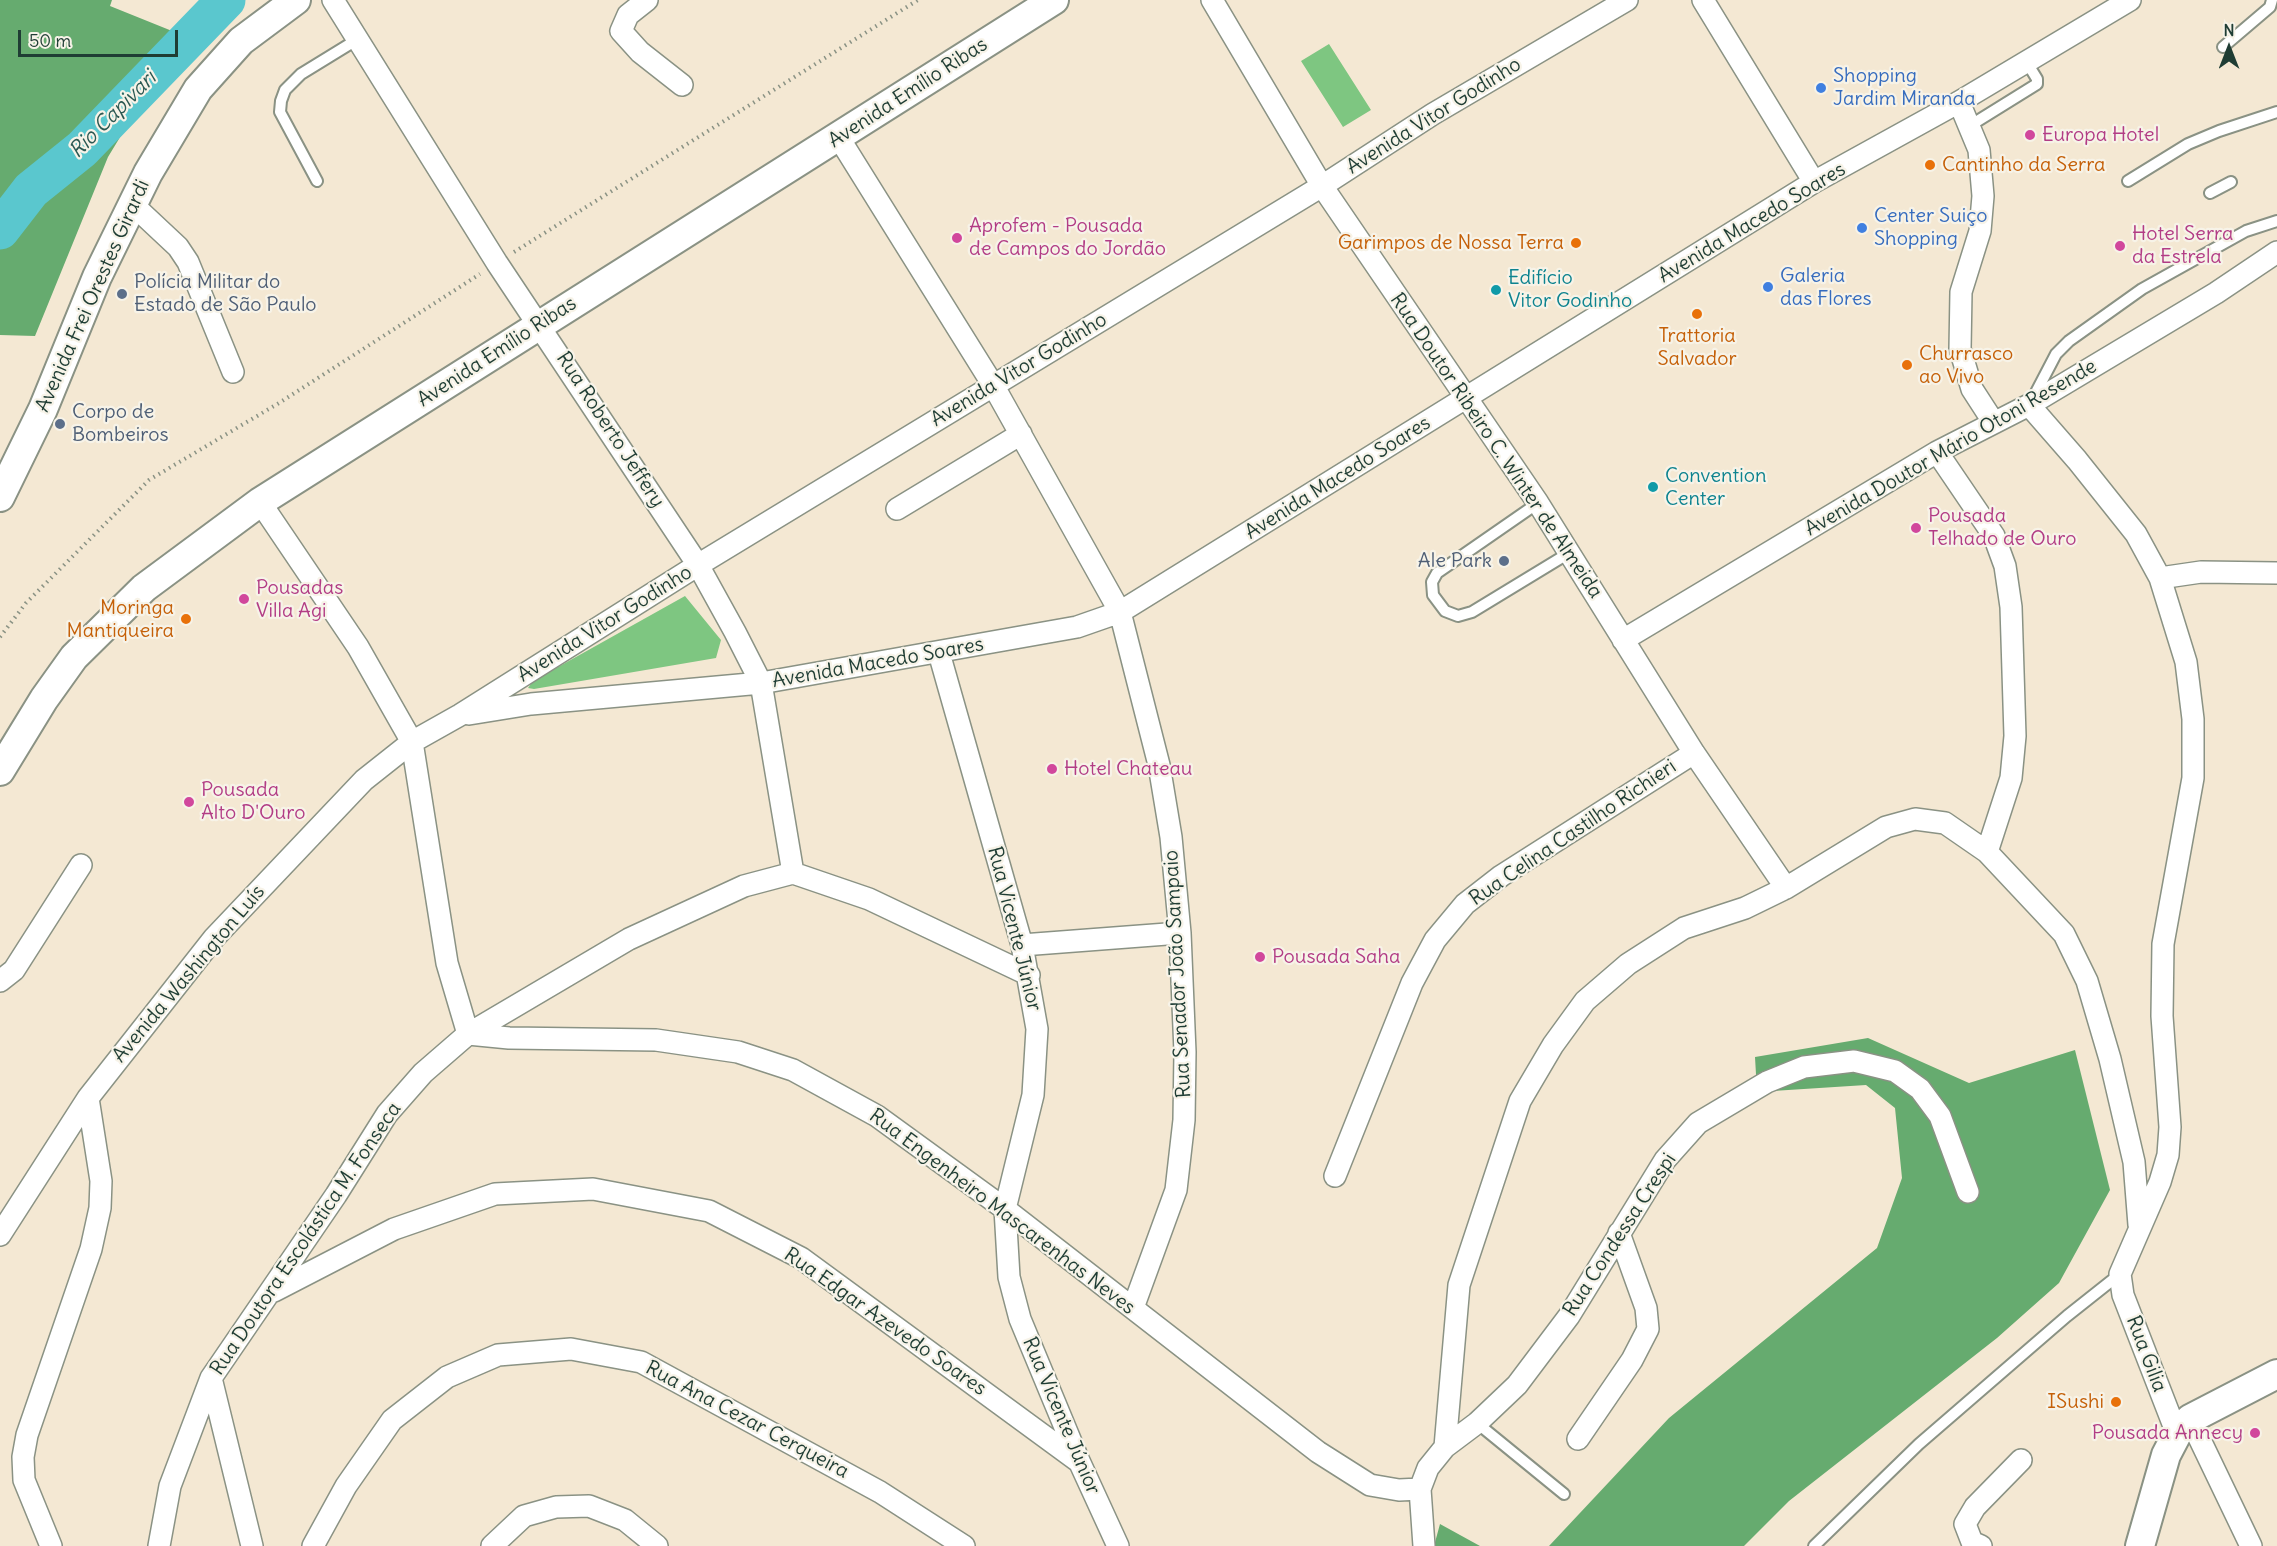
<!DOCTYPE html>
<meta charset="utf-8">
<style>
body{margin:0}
#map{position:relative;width:2277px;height:1546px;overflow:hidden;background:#f4e8d3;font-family:Delius,sans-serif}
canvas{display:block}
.north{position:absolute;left:2199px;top:18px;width:60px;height:60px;-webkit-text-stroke:4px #f7f3e8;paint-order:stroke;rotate:0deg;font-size:16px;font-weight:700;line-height:24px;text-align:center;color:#1f3d34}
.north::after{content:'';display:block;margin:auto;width:21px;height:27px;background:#1f3d34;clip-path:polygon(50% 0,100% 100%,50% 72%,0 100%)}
.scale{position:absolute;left:18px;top:30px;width:160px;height:27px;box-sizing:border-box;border:3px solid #1f3d34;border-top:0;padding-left:8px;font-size:18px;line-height:21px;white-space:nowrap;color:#1f3d34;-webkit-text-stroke:4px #f7f3e8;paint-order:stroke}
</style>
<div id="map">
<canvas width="2277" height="1546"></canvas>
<div class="north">N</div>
<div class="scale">50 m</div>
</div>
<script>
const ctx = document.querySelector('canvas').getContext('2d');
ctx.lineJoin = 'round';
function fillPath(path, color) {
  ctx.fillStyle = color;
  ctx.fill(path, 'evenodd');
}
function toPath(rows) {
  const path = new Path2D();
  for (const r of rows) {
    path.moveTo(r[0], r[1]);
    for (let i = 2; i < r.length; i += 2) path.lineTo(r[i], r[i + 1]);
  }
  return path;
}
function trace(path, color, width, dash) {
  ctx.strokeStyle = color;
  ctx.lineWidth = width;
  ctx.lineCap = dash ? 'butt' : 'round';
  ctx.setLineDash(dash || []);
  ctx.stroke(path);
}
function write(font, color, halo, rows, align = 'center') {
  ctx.font = font + ' Delius,sans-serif';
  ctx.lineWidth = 4.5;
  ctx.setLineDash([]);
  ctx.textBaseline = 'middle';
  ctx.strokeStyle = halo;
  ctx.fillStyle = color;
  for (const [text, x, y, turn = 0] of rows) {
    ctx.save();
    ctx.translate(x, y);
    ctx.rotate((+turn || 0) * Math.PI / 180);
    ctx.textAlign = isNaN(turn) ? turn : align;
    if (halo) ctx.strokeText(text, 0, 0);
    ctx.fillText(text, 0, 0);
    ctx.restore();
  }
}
fillPath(toPath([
 [1329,44,1371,110,1343,127,1301,61],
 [685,596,721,640,716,658,534,689,528,688,533,681]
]), '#7ec681');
fillPath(toPath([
 [0,0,112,0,110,6,182,35,108,157,35,336,0,335],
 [1868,1038,1969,1083,2075,1050,2110,1190,2059,1283,1997,1338,1789,1501,1744,1546,1549,1546,1669,1418,1877,1248,1902,1178,1895,1108,1866,1085,1757,1092,1755,1057],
 [1440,1524,1480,1546,1434,1546]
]), '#66ab6f');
trace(toPath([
 [0,230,31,190,82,149,226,0]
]), '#5ac7ce', 39);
const lane = toPath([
 [2223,47,2270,7,2272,0],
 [1971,125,2037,84,2037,79,2026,61],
 [317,181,280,112,281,101,285,90,301,74,358,39],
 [2128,181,2188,144,2219,131,2277,112],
 [2210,193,2231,182],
 [2032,400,2056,354,2069,341,2142,289,2246,231,2277,221],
 [1538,503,1437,573,1432,582,1433,595,1445,611,1458,616,1472,612,1569,553],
 [1477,1423,1564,1494],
 [1814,1546,1919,1444,2067,1316,2120,1274]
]);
const street = toPath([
 [333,0,497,263,698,565,735,632,761,683,793,873],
 [647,0,628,15,621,31,640,52,682,85],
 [1212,0,1322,186,1538,503,1694,753,1786,888],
 [1703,0,1814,182],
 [1959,102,1979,150,1983,196,1980,231,1961,292,1960,349,1972,389,1994,423],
 [839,138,993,385,1120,612,1159,765,1171,837,1180,933,1185,1052,1184,1120,1176,1190,1133,1308],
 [131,203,178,247,188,262,233,372],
 [2029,405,2077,460,2136,534,2160,578,2186,662,2193,719,2193,778,2163,944,2162,1016,2170,1127,2168,1155,2160,1182,2120,1274,2123,1295,2177,1434],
 [1937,452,1994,536,2005,566,2011,607,2015,736,2011,778,1987,852],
 [260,502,358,647,412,742,447,963,468,1034],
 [897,509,1021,434],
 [2160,578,2201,572,2277,573],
 [1623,640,1937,452,2029,405,2216,293,2277,252],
 [939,653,1022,945,1037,1029,1033,1095,1005,1209,1009,1277,1020,1319,1079,1461,1118,1546],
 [469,714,531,704,761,683,1077,627,1120,612,1814,182,1959,102,2130,0],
 [1022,945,1180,933],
 [0,981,14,970,81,865],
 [468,1034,509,1038,656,1040,738,1052,793,1070,877,1116,1005,1209,1318,1452,1370,1485,1399,1490,1420,1489],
 [1335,1176,1412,983,1435,940,1465,904,1501,876,1694,753],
 [0,1235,88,1098,214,938,364,780,412,742,460,715,698,565,1322,186,1433,114,1627,0],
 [274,1291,394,1229,495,1194,593,1189,709,1211,801,1258,1078,1461],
 [211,1378,252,1546],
 [2190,1419,2251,1546],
 [1578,1439,1632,1360,1648,1329,1646,1308,1619,1233],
 [1445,1447,1477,1423,1517,1385,1569,1316,1665,1160,1698,1123,1767,1082,1804,1067,1854,1061,1895,1071,1920,1089,1940,1116,1968,1192],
 [51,1546,24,1480,23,1457,27,1435,91,1249,100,1208,101,1181,88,1098],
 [159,1546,170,1486,211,1378,336,1195,387,1114,423,1073,468,1034,629,939,744,886,793,873,869,899,1029,975],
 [313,1546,346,1486,392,1420,447,1377,498,1355,571,1349,641,1362,880,1492,964,1546],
 [492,1546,524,1516,556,1507,589,1506,625,1520,657,1546],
 [1424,1546,1420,1489,1428,1468,1445,1447,1459,1285,1520,1101,1553,1045,1585,1001,1628,964,1684,928,1745,908,1786,888,1886,827,1915,819,1945,823,1987,852,2064,934,2087,981,2110,1059,2134,1162,2139,1225],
 [1981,1546,1972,1542,1965,1524,1975,1507,2021,1460]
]);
const secondary = toPath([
 [0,497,43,409,97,277,148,173,198,89,241,41,296,0],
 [0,771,44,699,74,657,144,588,260,502,1054,0],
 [2140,1546,2166,1455,2177,1434,2190,1419,2277,1374]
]);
trace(lane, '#8a9284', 14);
trace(street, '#8a9284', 24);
trace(secondary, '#8a9284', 32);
trace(toPath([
 [514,252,918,0],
 [0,637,26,603,149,480,279,403,480,274]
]), '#8a9284', 4, [1.5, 4.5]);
trace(lane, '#fff', 10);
trace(street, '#fff', 21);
trace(secondary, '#fff', 28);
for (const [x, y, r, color] of [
 [1821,88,6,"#3f7fe0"],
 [2030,135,6,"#d1479c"],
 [1930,165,6,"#e8710a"],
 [1862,228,6,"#3f7fe0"],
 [957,238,6,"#d1479c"],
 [1576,243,6,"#e8710a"],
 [2120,246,6,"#d1479c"],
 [1768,287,6,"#3f7fe0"],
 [1496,290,6,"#0f9aa8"],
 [122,294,6,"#5c6f8a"],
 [1697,314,6,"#e8710a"],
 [1907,365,6,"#e8710a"],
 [60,424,6,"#5c6f8a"],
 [1653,487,6,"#0f9aa8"],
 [1916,528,6,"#d1479c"],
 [1504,561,6,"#5c6f8a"],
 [244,599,6,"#d1479c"],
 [186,619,6,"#e8710a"],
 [1052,769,6,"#d1479c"],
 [189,802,6,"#d1479c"],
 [1260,957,6,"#d1479c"],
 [2116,1402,6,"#e8710a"],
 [2255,1433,6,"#d1479c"]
]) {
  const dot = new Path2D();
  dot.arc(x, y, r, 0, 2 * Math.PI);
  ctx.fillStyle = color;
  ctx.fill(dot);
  trace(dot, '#f7f3e8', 2);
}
write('20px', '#366cbe', '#f7f3e8', [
 ["Shopping",1833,76],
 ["Jardim Miranda",1833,99],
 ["Center Suiço",1874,216],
 ["Shopping",1874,239],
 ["Galeria",1780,276],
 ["das Flores",1780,299]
], 'left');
write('20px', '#1f3d34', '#f7f3e8', [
 ["Avenida Emílio Ribas",908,93,-33],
 ["Avenida Vitor Godinho",1434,116,-32],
 ["Avenida Macedo Soares",1752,223,-31],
 ["Avenida Frei Orestes Girardi",93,296,-66],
 ["Avenida Emílio Ribas",497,352,-33],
 ["Avenida Vitor Godinho",1019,370,-31],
 ["Rua Roberto Jeffery",610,430,57],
 ["Rua Doutor Ribeiro C. Winter de Almeida",1496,446,56],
 ["Avenida Doutor Mário Otoni Resende",1951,448,-30],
 ["Avenida Macedo Soares",1338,478,-32],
 ["Avenida Vitor Godinho",605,624,-32],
 ["Avenida Macedo Soares",878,663,-10],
 ["Rua Celina Castilho Richieri",1573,833,-34],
 ["Rua Vicente Júnior",1014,929,76],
 ["Avenida Washington Luís",189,974,-50],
 ["Rua Senador João Sampaio",1178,974,-93],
 ["Rua Engenheiro Mascarenhas Neves",1002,1212,37],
 ["Rua Condessa Crespi",1620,1235,-57],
 ["Rua Doutora Escolástica M. Fonseca",306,1239,-56],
 ["Rua Edgar Azevedo Soares",885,1322,35],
 ["Rua Gilia",2146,1354,69],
 ["Rua Vicente Júnior",1061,1416,67],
 ["Rua Ana Cezar Cerqueira",747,1420,28]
]);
write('20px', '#b23c85', '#f7f3e8', [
 ["Europa Hotel",2042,135],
 ["Aprofem - Pousada",969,226],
 ["de Campos do Jordão",969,249],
 ["Hotel Serra",2132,234],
 ["da Estrela",2132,257],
 ["Pousada",1928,516],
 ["Telhado de Ouro",1928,539],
 ["Pousadas",256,588],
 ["Villa Agi",256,611],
 ["Hotel Chateau",1064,769],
 ["Pousada",201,790],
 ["Alto D'Ouro",201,813],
 ["Pousada Saha",1272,957],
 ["Pousada Annecy",2243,1433,"right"]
], 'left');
write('20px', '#c56008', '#f7f3e8', [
 ["Cantinho da Serra",1942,165,"left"],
 ["Garimpos de Nossa Terra",1564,243],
 ["Trattoria",1697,336,"center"],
 ["Salvador",1697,359,"center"],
 ["Churrasco",1919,354,"left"],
 ["ao Vivo",1919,377,"left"],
 ["Moringa",174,608],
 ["Mantiqueira",174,631],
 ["ISushi",2104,1402]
], 'right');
write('20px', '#0d838f', '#f7f3e8', [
 ["Edifício",1508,278],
 ["Vitor Godinho",1508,301],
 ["Convention",1665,476],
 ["Center",1665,499]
], 'left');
write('20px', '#4e5e75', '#f7f3e8', [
 ["Polícia Militar do",134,282],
 ["Estado de São Paulo",134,305],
 ["Corpo de",72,412],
 ["Bombeiros",72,435],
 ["Ale Park",1492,561,"right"]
], 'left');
write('italic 21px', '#2b5953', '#f7f3e8', [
 ["Rio Capivari",113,115,-45]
]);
</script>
